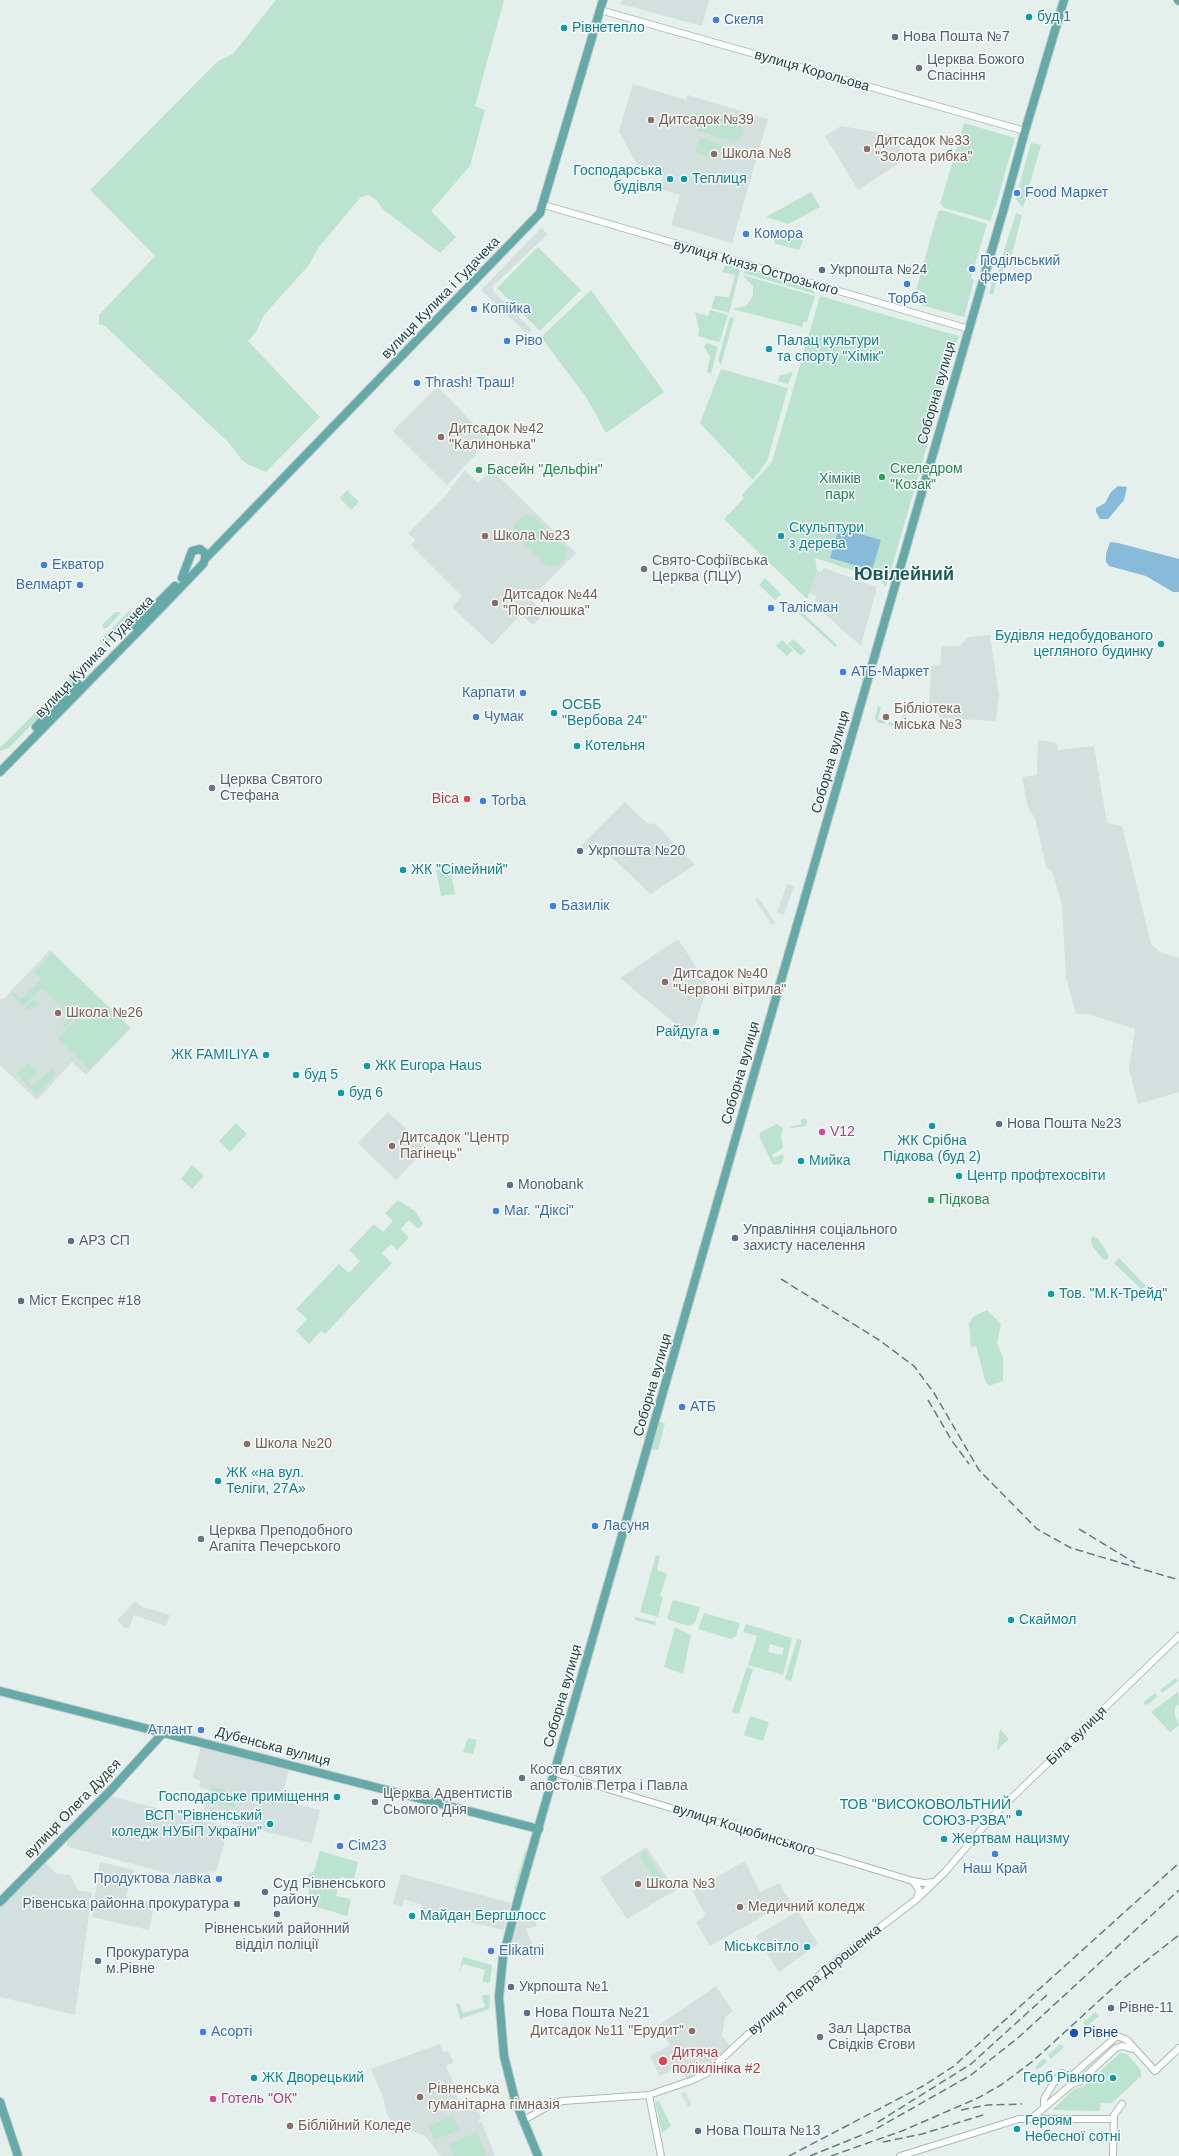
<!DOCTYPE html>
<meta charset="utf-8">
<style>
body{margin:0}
canvas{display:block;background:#e5f0ed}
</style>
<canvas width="1179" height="2156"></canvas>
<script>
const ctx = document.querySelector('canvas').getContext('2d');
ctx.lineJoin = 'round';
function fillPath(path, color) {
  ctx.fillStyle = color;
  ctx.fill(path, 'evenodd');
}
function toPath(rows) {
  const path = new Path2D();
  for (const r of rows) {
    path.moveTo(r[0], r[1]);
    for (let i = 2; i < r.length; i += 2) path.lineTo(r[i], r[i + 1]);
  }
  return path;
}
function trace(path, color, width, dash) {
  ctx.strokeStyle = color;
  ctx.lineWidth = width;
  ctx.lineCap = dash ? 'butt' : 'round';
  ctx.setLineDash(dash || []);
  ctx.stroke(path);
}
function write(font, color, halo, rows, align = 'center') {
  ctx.font = font + ' Arial,sans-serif';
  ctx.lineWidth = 3;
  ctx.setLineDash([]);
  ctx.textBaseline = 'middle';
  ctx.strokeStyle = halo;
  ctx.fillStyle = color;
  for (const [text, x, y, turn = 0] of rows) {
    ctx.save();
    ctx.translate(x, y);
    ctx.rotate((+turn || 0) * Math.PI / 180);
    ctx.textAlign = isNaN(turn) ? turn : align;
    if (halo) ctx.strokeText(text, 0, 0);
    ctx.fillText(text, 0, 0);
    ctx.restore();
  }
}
fillPath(toPath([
 [622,0,709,0,702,26,621,4],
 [633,84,686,100,688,95,768,119,732,243,671,225,680,195,660,189,664,174,637,165,619,131],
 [841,126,900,136,900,162,858,190,825,136],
 [541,228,548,234,493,286,493,291,532,330,527,334,481,290],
 [436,388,441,390,489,440,447,485,393,431],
 [491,469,576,553,530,599,544,613,533,625,521,614,492,645,452,607,462,596,411,545,415,540,408,533,447,494,465,470,478,483],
 [824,568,877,587,861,646,819,609,821,605,815,601,816,596,809,593,817,571,821,572],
 [990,635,999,695,996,721,941,718,929,705,931,667,940,664,942,646,959,646,969,637],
 [1038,740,1057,743,1058,750,1094,746,1107,823,1122,826,1151,944,1160,952,1179,958,1179,1092,1138,1104,1129,1069,1135,1029,1088,1014,1076,1014,1066,978,1062,905,1052,871,1046,867,1035,818,1028,808,1022,777,1037,775],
 [625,802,649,825,652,823,657,825,695,865,650,894,619,864,593,843,585,850,581,846],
 [787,884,794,886,784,915,777,913],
 [758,897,775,922,772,925,755,900],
 [678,939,708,985,695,1025,684,1031,620,978],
 [50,950,131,1028,86,1075,72,1062,37,1100,0,1065,0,998,3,999],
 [388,1112,427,1148,396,1180,358,1143],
 [135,1601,143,1607,170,1615,166,1626,134,1615,129,1628,125,1628,117,1620],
 [201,1746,289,1769,284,1789,290,1791,288,1802,320,1810,312,1843,202,1816,209,1790,199,1787,201,1781,193,1778],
 [110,1796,229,1827,216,1872,209,1871,205,1883,68,1847,66,1840],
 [646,1847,676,1890,627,1919,600,1878],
 [44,1861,57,1874,70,1875,78,1890,92,1893,75,2015,0,1997,0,1906],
 [745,1861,760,1892,779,1883,790,1901,710,1946,696,1922,704,1917,705,1913,692,1891],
 [100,1862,134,1870,126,1897,150,1903,149,1910,153,1911,149,1930,92,1917],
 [401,1874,511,1903,504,1930,436,1915,435,1918,420,1914,422,1905,404,1899,402,1907,393,1904],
 [798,1911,818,1944,779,1972,756,1936],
 [517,1912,544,1914,545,1917,535,1919,537,1926,526,1929,533,1946,519,1955,508,1956],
 [716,1986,733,2011,725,2017,722,2036,730,2046,705,2070,688,2079,677,2068,660,2076,650,2056,670,2045,658,2026],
 [440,2044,443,2052,448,2051,454,2062,446,2066,458,2094,456,2094,459,2101,455,2102,458,2112,476,2105,481,2118,478,2121,482,2123,495,2156,441,2156,425,2136,413,2131,410,2127,403,2124,400,2125,398,2122,393,2125,386,2112,384,2100,371,2069],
 [685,2092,692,2105,688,2107,681,2094]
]), '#d3e0de');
fillPath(toPath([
 [276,0,504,0,475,106,485,110,470,166,431,211,456,237,440,253,384,210,376,200,369,195,361,197,318,248,309,265,264,315,256,332,248,341,320,417,266,472,249,465,242,460,228,442,105,326,99,324,99,315,155,256,90,190,218,61,233,54],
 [697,113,702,113,737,122,744,130,742,136,738,140,733,141,700,132,690,123,694,115],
 [964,123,1015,138,996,205,990,221,945,208,940,204],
 [700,138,722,145,717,160,695,152],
 [1031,143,1041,145,1023,208,1016,199,1016,197,1019,197,1021,189,1019,186],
 [811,192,820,207,788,224,766,217],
 [941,210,987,224,971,278,974,280,964,317,921,305,925,293,916,290,938,212],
 [1016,213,1022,215,1012,254,1007,258,1002,257],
 [779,228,798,235,803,241,799,250,774,243],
 [538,247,581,290,540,331,497,288],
 [1001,259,1006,261,1008,264,1005,264,1001,277,997,275],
 [729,264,738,267,740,271,729,313,711,308,715,296,729,297,735,275,722,272,725,266],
 [747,269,799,286,803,285,812,288,815,294,743,273],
 [742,275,815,296,807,322,804,321,802,327,732,309,746,306,753,296,753,286],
 [993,279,997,279,993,295,989,293],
 [591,290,664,392,606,433,586,397,541,337],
 [820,296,959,336,886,587,879,579,815,558,817,571,807,599,724,519,744,498,742,495,772,462],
 [710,310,728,315,720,341,718,342,698,336,699,330,695,312,708,316],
 [730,317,734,318,721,365,718,360],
 [707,343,718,347,711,374,707,372,710,357,704,346],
 [721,369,788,388,767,461,753,480,700,423],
 [789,372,793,373,788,384,778,381,780,375,788,374],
 [347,490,359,502,351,510,340,498],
 [527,515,534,517,566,548,567,557,559,565,548,567,515,535,513,530,515,523,520,518],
 [765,578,781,594,775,600,759,585],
 [796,606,837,645,835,647,793,608],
 [130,610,133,614,133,620,112,638,105,647,99,641],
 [115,612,121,612,120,614,107,628,103,628,102,625],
 [793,639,806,651,801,656,788,644],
 [782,640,793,650,787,656,776,646],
 [100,646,103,649,101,653,66,691,58,690],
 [47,701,51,705,9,748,0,751,0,748],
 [878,706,881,707,878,719,885,721,884,724,877,722,875,718],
 [904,713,907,714,901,727,888,725,889,722,900,725],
 [450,868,455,894,441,896,436,870],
 [52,953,130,1028,89,1070,58,1039,79,1017,77,1015,65,1028,62,1025,70,1017,42,988,33,997,28,992,41,979,34,972],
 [13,992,21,999,27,993,32,997,23,1006,11,994],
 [34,999,39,1004,29,1010,26,1007],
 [28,1063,37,1072,28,1081,32,1086,52,1069,55,1073,55,1076,37,1095,16,1074],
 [805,1118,807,1121,806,1126,792,1128,789,1127,802,1124,800,1120],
 [236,1123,247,1134,230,1152,219,1141],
 [777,1124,783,1128,781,1136,783,1148,772,1155,774,1158,783,1154,784,1158,781,1164,773,1165,759,1136,761,1132],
 [192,1165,204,1176,192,1189,181,1179],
 [398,1200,415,1211,423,1224,418,1229,409,1220,401,1229,409,1238,397,1250,391,1244,382,1253,392,1263,325,1334,321,1331,309,1344,296,1331,307,1319,296,1309,339,1264,349,1273,360,1261,349,1250,374,1224,383,1232,393,1221,385,1213],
 [1093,1237,1097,1238,1104,1247,1109,1257,1106,1260,1103,1259,1092,1246,1091,1239],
 [1119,1258,1146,1286,1142,1290,1114,1263],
 [987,1310,1001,1324,997,1343,1003,1357,1003,1381,989,1386,985,1380,976,1346,971,1347,969,1324,973,1317],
 [659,1422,665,1423,658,1450,652,1449],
 [656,1555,660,1556,657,1570,667,1574,660,1596,663,1597,658,1617,640,1612],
 [673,1600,700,1607,695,1623,689,1626,669,1620,667,1618],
 [704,1613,740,1623,736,1636,731,1639,698,1629],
 [635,1617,656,1622,655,1625,635,1620],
 [746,1624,792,1638,783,1675,748,1665,757,1636,743,1632],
 [770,1644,784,1648,782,1655,768,1652],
 [675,1627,691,1635,683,1674,664,1667],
 [797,1639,802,1640,791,1681,785,1679],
 [747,1667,753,1669,739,1714,732,1712],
 [1176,1678,1178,1681,1162,1693,1160,1690],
 [1178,1692,1179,1704,1175,1707,1175,1715,1179,1725,1170,1732,1151,1712],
 [1155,1693,1157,1697,1147,1705,1144,1704,1143,1703],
 [750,1716,769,1722,763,1741,744,1735],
 [1000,1729,1009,1739,997,1750],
 [468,1738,477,1740,473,1754,463,1752],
 [212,1786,238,1795,234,1808,208,1800],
 [529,1847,516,1892,514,1889,525,1852],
 [320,1851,358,1862,354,1880,341,1877,336,1896,351,1899,347,1916,306,1904,310,1888,305,1887,308,1875,314,1871],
 [645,1851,664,1880,658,1884,639,1856],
 [463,1957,492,1965,490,1983,482,1982,485,1970,463,1964,458,1976],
 [482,1995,490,1995,489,2009,460,2019,456,2004,459,2003,463,2013,485,2007],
 [1095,2012,1099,2016,1086,2027,1083,2023],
 [1060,2044,1064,2047,1051,2059,1048,2055],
 [1120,2053,1127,2054,1141,2070,1141,2076,1112,2103,1101,2103,1099,2111,1052,2110,1074,2089,1083,2087],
 [1044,2058,1047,2062,1037,2070,1035,2067],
 [659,2101,671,2126,662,2133,655,2102],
 [453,2116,459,2130,434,2140,429,2126],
 [477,2132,487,2156,454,2156,449,2144]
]), '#bce3d0');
fillPath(toPath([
 [1118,486,1127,487,1124,500,1108,519,1100,519,1096,512,1096,508,1105,503,1111,492],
 [839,528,881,540,872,570,830,558],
 [1110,542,1118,543,1179,559,1179,592,1173,592,1146,576,1109,566,1106,562,1106,554]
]), '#88bada');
const minor = toPath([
 [600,10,1025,131],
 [544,205,969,329],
 [555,1773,913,1881,924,1883,934,1882],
 [913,1881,919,1890,917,1899],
 [649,2095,661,2156],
 [1044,2106,1044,2099,1056,2079,1062,2073,1070,2077,1117,2036,1127,2040,1155,2071,1179,2048],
 [1032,2118,1072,2084,1079,2082,1116,2048,1122,2046,1134,2049],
 [522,2121,554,2103,563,2101,649,2095,693,2080,707,2073,747,2035,845,1954,917,1899,945,1872,992,1817,1179,1636],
 [900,2156,1019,2119,1114,2119],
 [1113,2156,1114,2115,1122,2104]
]);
const major = toPath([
 [1178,0,1179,1],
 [182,578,192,551,200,549,205,553,205,559],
 [135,626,175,586],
 [36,727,78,684],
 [0,772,159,610,203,564,205,559,540,213,603,0],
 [0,1691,539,1829],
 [0,1902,110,1791,163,1733],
 [0,2102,18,2156],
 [538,2156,515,2100,504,2056,499,1997,503,1957,518,1899,754,1074,1004,208,1025,131,1064,0]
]);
trace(minor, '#a7b9b7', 8);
trace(major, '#c1cbca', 10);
trace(minor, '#fff', 6);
trace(major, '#65aaa9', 8);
trace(toPath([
 [781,1279,879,1340,914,1366,934,1393,979,1470,1037,1529,1071,1548,1179,1580],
 [928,1400,952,1441,969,1464],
 [1079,1529,1135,1563],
 [961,2110,988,2105,1022,2104],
 [878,2122,971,2064,1047,1995],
 [883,2142,922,2134,986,2114],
 [789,2156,923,2086,954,2066,1179,1863],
 [810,2156,874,2130,971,2075,1019,2037,1179,1890],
 [831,2156,902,2131,978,2098,1001,2085,1033,2061,1124,1978,1179,1935]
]), '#5d7f7e', 1.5, [8, 4]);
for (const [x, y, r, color] of [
 [1029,17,4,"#0f9aa8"],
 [716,20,4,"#3f7fe0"],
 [564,28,4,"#0f9aa8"],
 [895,37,4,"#5c6f8a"],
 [919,68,4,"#6b7280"],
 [651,120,4,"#8d6e63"],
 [867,149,4,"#8d6e63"],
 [714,154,4,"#8d6e63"],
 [670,179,4,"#0f9aa8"],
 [684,179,4,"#0f9aa8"],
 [1017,193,4,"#3f7fe0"],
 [746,234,4,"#3f7fe0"],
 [972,269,4,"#3f7fe0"],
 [822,270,4,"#5c6f8a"],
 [907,284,4,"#3f7fe0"],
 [474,309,4,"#3f7fe0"],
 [507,341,4,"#3f7fe0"],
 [769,349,4,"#0f9aa8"],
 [417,383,4,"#3f7fe0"],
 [441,437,4,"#8d6e63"],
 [479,470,4,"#2e9e5b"],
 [882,477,4,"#2e9e5b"],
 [485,536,4,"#8d6e63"],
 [781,536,4,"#0f9aa8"],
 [44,565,4,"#3f7fe0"],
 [644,569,4,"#6b7280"],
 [80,585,4,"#3f7fe0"],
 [495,603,4,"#8d6e63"],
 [771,608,4,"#3f7fe0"],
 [1161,644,4,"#0f9aa8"],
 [843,672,4,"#3f7fe0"],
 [523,693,4,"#3f7fe0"],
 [554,713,4,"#0f9aa8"],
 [476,717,4,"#3f7fe0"],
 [886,717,4,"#8d6e63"],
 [577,746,4,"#0f9aa8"],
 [212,788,4,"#6b7280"],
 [467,799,4,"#e0444e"],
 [483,801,4,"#3f7fe0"],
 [580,851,4,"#5c6f8a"],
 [403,870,4,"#0f9aa8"],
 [553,906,4,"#3f7fe0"],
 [665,982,4,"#8d6e63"],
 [58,1013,4,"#8d6e63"],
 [716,1032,4,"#0f9aa8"],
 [266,1055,4,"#0f9aa8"],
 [367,1066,4,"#0f9aa8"],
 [296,1075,4,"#0f9aa8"],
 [341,1093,4,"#0f9aa8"],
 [999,1124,4,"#5c6f8a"],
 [932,1126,4,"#0f9aa8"],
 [822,1132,4,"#d1479c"],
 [392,1146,4,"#8d6e63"],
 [801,1161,4,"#0f9aa8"],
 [959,1176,4,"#0f9aa8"],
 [510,1185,4,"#5c6f8a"],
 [931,1200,4,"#2e9e5b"],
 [496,1211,4,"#3f7fe0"],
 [735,1238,4,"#5c6f8a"],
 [71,1241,4,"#5c6f8a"],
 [1051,1294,4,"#0f9aa8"],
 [21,1301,4,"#5c6f8a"],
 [682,1407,4,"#3f7fe0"],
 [247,1444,4,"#8d6e63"],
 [218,1481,4,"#0f9aa8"],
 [595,1526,4,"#3f7fe0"],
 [201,1539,4,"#6b7280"],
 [1011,1620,4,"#0f9aa8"],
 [201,1730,4,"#3f7fe0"],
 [522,1778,4,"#6b7280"],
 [337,1797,4,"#0f9aa8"],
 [375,1802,4,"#6b7280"],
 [1019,1813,4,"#0f9aa8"],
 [270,1824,4,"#0f9aa8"],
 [944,1839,4,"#0f9aa8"],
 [340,1846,4,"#3f7fe0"],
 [995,1854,4,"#3f7fe0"],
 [219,1879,4,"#3f7fe0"],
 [638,1884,4,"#8d6e63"],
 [265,1892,4,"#5c6f8a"],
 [237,1904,4,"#5c6f8a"],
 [740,1907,4,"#8d6e63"],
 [277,1914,4,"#5c6f8a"],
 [412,1916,4,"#0f9aa8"],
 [807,1947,4,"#0f9aa8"],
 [491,1951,4,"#3f7fe0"],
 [98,1961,4,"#5c6f8a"],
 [511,1987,4,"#5c6f8a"],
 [1111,2008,4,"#5c6f8a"],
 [527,2013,4,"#5c6f8a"],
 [692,2031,4,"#8d6e63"],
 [203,2032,4,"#3f7fe0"],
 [1074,2033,5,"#1a4fb4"],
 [820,2037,4,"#6b7280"],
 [663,2061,5,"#e0444e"],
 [254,2078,4,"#0f9aa8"],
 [1113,2078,4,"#0f9aa8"],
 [420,2097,4,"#8d6e63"],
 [213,2099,4,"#d1479c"],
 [290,2126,4,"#8d6e63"],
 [1017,2129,4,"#0f9aa8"],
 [698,2131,4,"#5c6f8a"]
]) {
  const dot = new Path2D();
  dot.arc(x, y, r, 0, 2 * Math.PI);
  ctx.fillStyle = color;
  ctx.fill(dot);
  trace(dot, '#f7fbfa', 1.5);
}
write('14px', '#0d838f', '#f7fbfa', [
 ["буд 1",1037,17],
 ["Рівнетепло",572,28],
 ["Господарська",662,171,"right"],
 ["будівля",662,187,"right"],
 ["Теплиця",692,179],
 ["Палац культури",777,341],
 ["та спорту \"Хімік\"",777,357],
 ["Скульптури",789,528],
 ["з дерева",789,544],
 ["Будівля недобудованого",1153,636,"right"],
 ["цегляного будинку",1153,652,"right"],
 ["ОСББ",562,705],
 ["\"Вербова 24\"",562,721],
 ["Котельня",585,746],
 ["ЖК \"Сімейний\"",411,870],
 ["Райдуга",708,1032,"right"],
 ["ЖК FAMILIYA",258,1055,"right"],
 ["ЖК Europa Haus",375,1066],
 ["буд 5",304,1075],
 ["буд 6",349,1093],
 ["ЖК Срібна",932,1141,"center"],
 ["Підкова (буд 2)",932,1157,"center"],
 ["Мийка",809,1161],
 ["Центр профтехосвіти",967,1176],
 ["Тов. \"М.К-Трейд\"",1059,1294],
 ["ЖК «на вул.",226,1473],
 ["Теліги, 27А»",226,1489],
 ["Скаймол",1019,1620],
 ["Господарське приміщення",329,1797,"right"],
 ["ТОВ \"ВИСОКОВОЛЬТНИЙ",1011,1805,"right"],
 ["СОЮЗ-РЗВА\"",1011,1821,"right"],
 ["ВСП \"Рівненський",262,1816,"right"],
 ["коледж НУБіП України\"",262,1832,"right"],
 ["Жертвам нацизму",952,1839],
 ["Майдан Бергшлосс",420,1916],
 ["Міськсвітло",799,1947,"right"],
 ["ЖК Дворецький",262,2078],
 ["Герб Рівного",1105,2078,"right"],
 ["Героям",1025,2121],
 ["Небесної сотні",1025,2137]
], 'left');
write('14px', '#366cbe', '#f7fbfa', [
 ["Скеля",724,20],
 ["Food Маркет",1025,193],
 ["Комора",754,234],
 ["Подільський",980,261],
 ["фермер",980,277],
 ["Торба",907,299,"center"],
 ["Копійка",482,309],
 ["Ріво",515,341],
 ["Thrash! Траш!",425,383],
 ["Екватор",52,565],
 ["Велмарт",72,585,"right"],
 ["Талісман",779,608],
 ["АТБ-Маркет",851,672],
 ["Карпати",515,693,"right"],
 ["Чумак",484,717],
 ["Torba",491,801],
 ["Базилік",561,906],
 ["Маг. \"Діксі\"",504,1211],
 ["АТБ",690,1407],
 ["Ласуня",603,1526],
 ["Атлант",193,1730,"right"],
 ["Сім23",348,1846],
 ["Наш Край",995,1869,"center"],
 ["Продуктова лавка",211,1879,"right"],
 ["Elikatni",499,1951],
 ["Асорті",211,2032]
], 'left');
write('14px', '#4e5e75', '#f7fbfa', [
 ["Нова Пошта №7",903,37],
 ["Укрпошта №24",830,270],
 ["Укрпошта №20",588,851],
 ["Нова Пошта №23",1007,1124],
 ["Monobank",518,1185],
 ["Управління соціального",743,1230],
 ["захисту населення",743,1246],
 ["АРЗ СП",79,1241],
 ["Міст Експрес #18",29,1301],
 ["Суд Рівненського",273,1884],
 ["району",273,1900],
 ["Рівенська районна прокуратура",229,1904,"right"],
 ["Рівненський районний",277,1929,"center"],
 ["відділ поліції",277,1945,"center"],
 ["Прокуратура",106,1953],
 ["м.Рівне",106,1969],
 ["Укрпошта №1",519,1987],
 ["Рівне-11",1119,2008],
 ["Нова Пошта №21",535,2013],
 ["Нова Пошта №13",706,2131]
], 'left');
write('14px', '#5b616d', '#f7fbfa', [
 ["Церква Божого",927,60],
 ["Спасіння",927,76],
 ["Свято-Софіївська",652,561],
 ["Церква (ПЦУ)",652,577],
 ["Церква Святого",220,780],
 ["Стефана",220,796],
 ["Церква Преподобного",209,1531],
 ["Агапіта Печерського",209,1547],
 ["Костел святих",530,1770],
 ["апостолів Петра і Павла",530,1786],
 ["Церква Адвентистів",383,1794],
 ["Сьомого Дня",383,1810],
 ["Зал Царства",828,2029],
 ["Свідків Єгови",828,2045]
], 'left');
write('14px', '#224443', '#f7fbfa', [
 ["вулиця Корольова",812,71,16],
 ["вулиця Князя Острозького",756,268,16],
 ["вулиця Кулика і Гудачека",441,298,-46],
 ["Соборна вулиця",937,393,-74],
 ["вулиця Кулика і Гудачека",95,657,-46],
 ["Соборна вулиця",831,762,-74],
 ["Соборна вулиця",741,1073,-74],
 ["Соборна вулиця",653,1385,-74],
 ["Соборна вулиця",563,1696,-74],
 ["Біла вулиця",1077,1736,-44],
 ["Дубенська вулиця",273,1747,15],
 ["вулиця Олега Дудєя",73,1809,-46],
 ["вулиця Коцюбинського",744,1830,17],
 ["вулиця Петра Дорошенка",815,1980,-39]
]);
write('14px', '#785e54', '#f7fbfa', [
 ["Дитсадок №39",659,120],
 ["Дитсадок №33",875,141],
 ["\"Золота рибка\"",875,157],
 ["Школа №8",722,154],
 ["Дитсадок №42",449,429],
 ["\"Калинонька\"",449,445],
 ["Школа №23",493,536],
 ["Дитсадок №44",503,595],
 ["\"Попелюшка\"",503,611],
 ["Бібліотека",894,709],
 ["міська №3",894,725],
 ["Дитсадок №40",673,974],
 ["\"Червоні вітрила\"",673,990],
 ["Школа №26",66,1013],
 ["Дитсадок \"Центр",400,1138],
 ["Пагінець\"",400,1154],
 ["Школа №20",255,1444],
 ["Школа №3",646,1884],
 ["Медичний коледж",748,1907],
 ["Дитсадок №11 \"Ерудит\"",684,2031,"right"],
 ["Рівненська",428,2089],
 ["гуманітарна гімназія",428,2105],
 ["Біблійний Коледе",298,2126]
], 'left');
write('14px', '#27864d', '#f7fbfa', [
 ["Скеледром",890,469],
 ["\"Козак\"",890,485],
 ["Басейн \"Дельфін\"",487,470],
 ["Підкова",939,1200]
], 'left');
write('14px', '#27805f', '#f7fbfa', [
 ["Хіміків",840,479],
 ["парк",840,495]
]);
write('14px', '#be3a42', '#f7fbfa', [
 ["Віса",459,799],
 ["Дитяча",672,2053,"left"],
 ["поліклініка #2",672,2069,"left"]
], 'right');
write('14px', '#b23c85', '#f7fbfa', [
 ["V12",830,1132],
 ["Готель \"ОК\"",221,2099]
], 'left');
write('14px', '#164399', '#f7fbfa', [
 ["Рівне",1083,2033]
], 'left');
write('bold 18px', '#1b5959', '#f7fbfa', [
 ["Ювілейний",904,575]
]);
</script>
